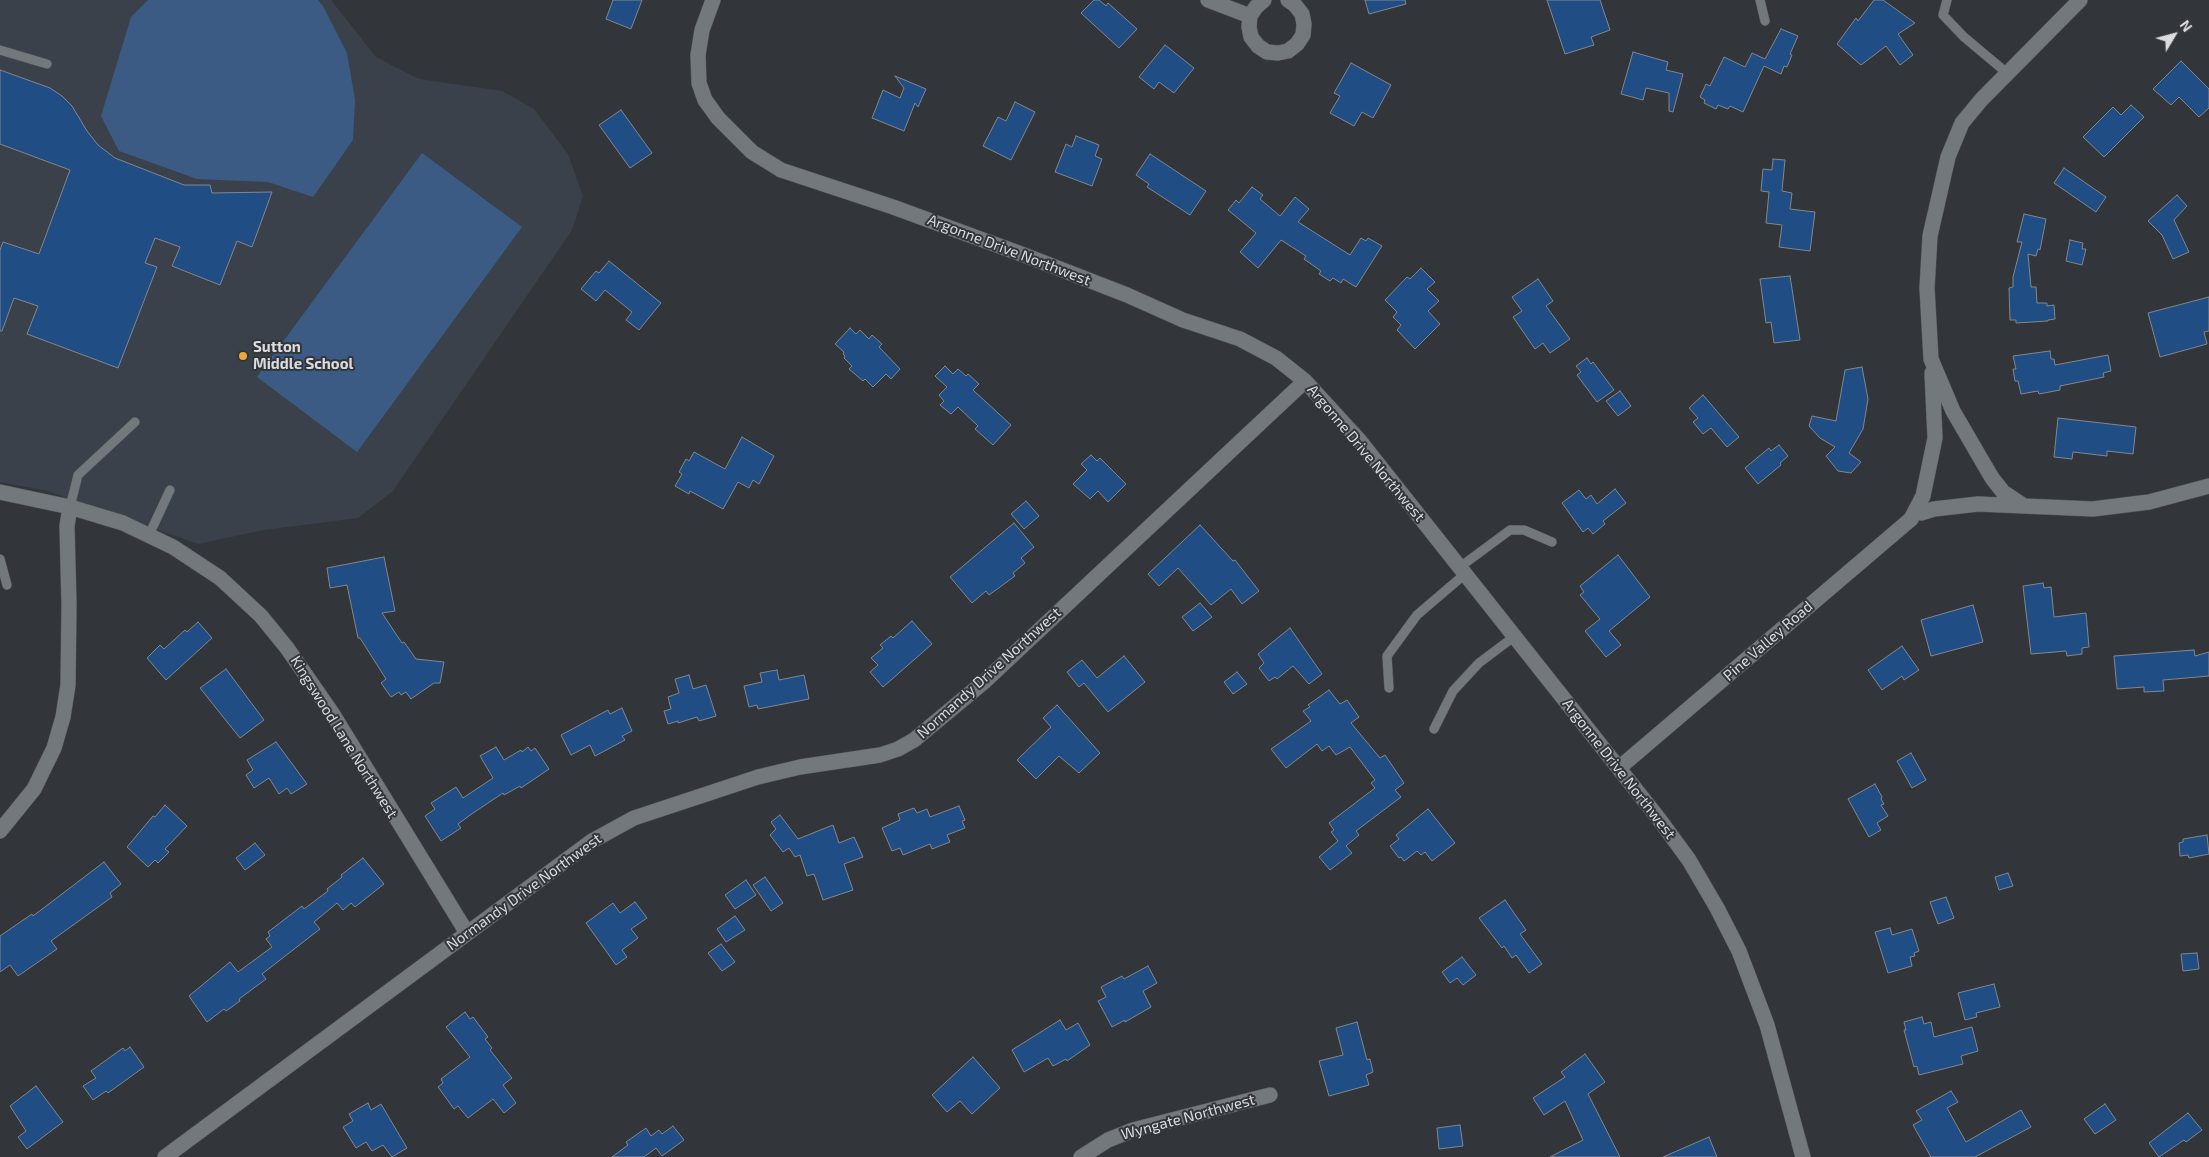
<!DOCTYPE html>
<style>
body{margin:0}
#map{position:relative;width:2209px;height:1157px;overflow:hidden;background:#32363b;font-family:"Exo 2",sans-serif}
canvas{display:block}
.north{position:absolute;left:2149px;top:10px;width:50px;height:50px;-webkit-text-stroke:4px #32363b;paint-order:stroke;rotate:53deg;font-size:14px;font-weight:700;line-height:20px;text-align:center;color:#dadcdf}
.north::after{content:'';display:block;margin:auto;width:18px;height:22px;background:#dadcdf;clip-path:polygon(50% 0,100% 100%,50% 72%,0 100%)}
</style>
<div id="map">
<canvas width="2209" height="1157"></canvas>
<div class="north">N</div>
</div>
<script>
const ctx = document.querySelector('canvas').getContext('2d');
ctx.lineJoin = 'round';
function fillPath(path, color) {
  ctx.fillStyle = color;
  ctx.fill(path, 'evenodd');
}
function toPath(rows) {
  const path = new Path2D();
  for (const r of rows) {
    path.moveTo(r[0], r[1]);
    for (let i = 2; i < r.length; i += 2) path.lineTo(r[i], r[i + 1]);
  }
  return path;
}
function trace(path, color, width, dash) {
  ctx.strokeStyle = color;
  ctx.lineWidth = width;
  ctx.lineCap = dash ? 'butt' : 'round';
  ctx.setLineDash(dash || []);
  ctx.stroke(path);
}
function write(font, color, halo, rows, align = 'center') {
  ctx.font = font + ' "Exo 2",sans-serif';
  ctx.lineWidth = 4;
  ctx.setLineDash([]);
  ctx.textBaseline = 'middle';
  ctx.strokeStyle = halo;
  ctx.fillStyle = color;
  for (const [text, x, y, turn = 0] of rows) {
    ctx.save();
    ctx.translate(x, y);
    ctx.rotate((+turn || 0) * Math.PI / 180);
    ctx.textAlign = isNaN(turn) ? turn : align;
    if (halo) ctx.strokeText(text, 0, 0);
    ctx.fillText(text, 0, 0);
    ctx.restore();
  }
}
fillPath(toPath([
 [0,0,331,0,376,57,419,79,502,91,534,109,568,154,583,196,572,230,393,491,358,518,264,530,198,544,47,491,0,482]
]), '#3a414b');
fillPath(toPath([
 [148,0,318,0,323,6,347,53,355,100,353,140,313,197,268,182,197,179,119,151,101,116,131,17],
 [422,153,522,227,357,452,257,377]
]), '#3c5b84');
const building = toPath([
 [613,0,642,0,631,29,606,19,613,0],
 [1094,0,1099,0,1106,6,1108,3,1137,29,1119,48,1081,13,1094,0],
 [1365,0,1405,0,1406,4,1369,14,1365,0],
 [1547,0,1600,0,1610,30,1591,37,1594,45,1565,54,1547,0],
 [1874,0,1883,0,1915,23,1898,34,1913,55,1900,65,1886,46,1861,65,1837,44,1856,18,1858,21,1874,0],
 [1781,29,1798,36,1790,54,1792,55,1787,67,1784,66,1781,74,1764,66,1743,112,1730,106,1728,109,1718,105,1716,109,1704,103,1705,100,1700,97,1706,84,1710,86,1724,57,1745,67,1752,53,1765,59,1781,29],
 [1165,45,1194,68,1174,93,1159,82,1154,89,1139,77,1165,45],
 [1633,52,1668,62,1666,70,1683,74,1673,112,1669,111,1669,93,1646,88,1643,100,1621,94,1633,52],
 [2181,61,2209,89,2209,108,2199,117,2179,97,2171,105,2153,89,2181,61],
 [1351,63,1391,85,1373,118,1362,112,1354,126,1330,113,1340,96,1334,93,1351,63],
 [0,70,50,88,62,96,72,106,87,131,98,145,115,158,184,185,210,185,212,193,272,192,252,247,237,241,220,285,172,266,180,247,155,238,145,263,157,267,118,368,27,334,38,306,14,298,2,331,0,331,0,250,3,242,39,254,70,170,0,144,0,70],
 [895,76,926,89,918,107,915,103,904,131,872,118,883,90,900,98,904,88,895,76],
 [1015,102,1035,112,1011,160,983,146,998,117,1006,121,1015,102],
 [2131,105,2144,117,2104,157,2083,137,2113,107,2121,115,2131,105],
 [621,110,652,153,630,168,599,125,621,110],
 [1076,136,1099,145,1095,156,1102,159,1092,186,1055,172,1066,144,1072,147,1076,136],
 [1150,154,1206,191,1190,215,1147,187,1149,184,1136,175,1150,154],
 [1773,159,1785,160,1782,191,1792,193,1790,209,1815,212,1810,251,1779,247,1782,225,1766,223,1769,192,1761,191,1763,169,1772,170,1773,159],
 [2064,168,2106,197,2096,212,2054,183,2064,168],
 [1252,187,1263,195,1260,199,1280,216,1295,197,1309,209,1298,222,1350,255,1361,238,1366,241,1368,238,1382,246,1356,287,1343,279,1341,283,1333,278,1330,281,1319,274,1321,271,1304,259,1306,256,1281,240,1258,268,1240,252,1256,233,1228,210,1236,200,1239,203,1252,187],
 [2177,195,2187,206,2174,220,2189,252,2173,259,2162,235,2148,221,2177,195],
 [2024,214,2046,219,2040,250,2038,249,2036,256,2028,254,2031,287,2036,287,2037,303,2047,303,2047,306,2054,305,2055,319,2048,320,2048,321,2016,323,2016,320,2010,320,2009,288,2013,287,2013,277,2022,242,2017,242,2024,214],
 [2070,240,2083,243,2082,249,2086,249,2082,265,2066,261,2070,240],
 [609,261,661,303,639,330,626,320,632,312,605,290,596,301,581,289,596,271,599,273,609,261],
 [1421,268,1435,282,1427,289,1439,301,1428,311,1440,324,1415,349,1397,330,1401,325,1393,317,1397,312,1385,300,1407,277,1410,279,1421,268],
 [1790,276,1800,340,1774,343,1771,322,1766,323,1760,279,1790,276],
 [1538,279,1553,301,1546,306,1570,339,1550,353,1543,343,1535,349,1513,317,1522,311,1512,297,1538,279],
 [2209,297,2209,331,2204,332,2207,344,2160,357,2148,313,2209,297],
 [850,328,856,334,860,330,869,339,872,335,882,344,879,347,900,369,891,379,886,374,873,387,865,379,863,381,849,369,852,366,844,358,845,356,843,354,844,352,835,344,850,328],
 [2050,351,2051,359,2054,359,2055,365,2108,355,2111,371,2103,373,2104,377,2060,386,2060,390,2039,394,2038,391,2021,394,2018,381,2015,381,2013,369,2016,369,2013,356,2050,351],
 [1587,358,1591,364,1593,362,1614,390,1597,402,1577,375,1581,372,1576,366,1587,358],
 [945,366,953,374,958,369,966,376,968,374,979,384,973,390,1011,425,993,445,975,429,978,426,958,407,951,414,940,405,944,401,939,395,947,387,935,376,945,366],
 [1862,367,1868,399,1863,429,1849,453,1861,462,1851,473,1838,471,1826,456,1835,447,1820,438,1809,426,1812,416,1836,421,1845,370,1862,367],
 [1620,391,1631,406,1618,416,1606,401,1620,391],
 [1703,395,1739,437,1727,447,1711,428,1703,434,1693,422,1698,418,1689,408,1703,395],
 [2058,418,2136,427,2133,454,2107,451,2107,456,2073,452,2072,459,2054,457,2058,418],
 [742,437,774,456,759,484,753,480,749,488,738,482,723,509,690,491,689,494,675,486,682,474,679,472,686,459,689,461,694,452,725,469,742,437],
 [1779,445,1788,456,1780,463,1781,465,1758,484,1745,468,1769,448,1771,451,1779,445],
 [1091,455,1097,461,1100,458,1126,484,1108,502,1098,491,1090,499,1073,484,1087,470,1081,464,1091,455],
 [1615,489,1626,503,1603,521,1605,524,1593,534,1588,528,1583,532,1562,503,1579,490,1586,499,1591,495,1597,504,1615,489],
 [1026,501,1039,516,1024,529,1011,514,1026,501],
 [1014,523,1034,547,1021,558,1025,563,1013,573,1015,576,989,595,986,591,972,603,950,577,1014,523],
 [1200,525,1233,561,1235,560,1259,591,1242,604,1231,589,1211,605,1178,568,1159,586,1148,574,1200,525],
 [1618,555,1650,597,1609,631,1621,645,1606,657,1585,631,1600,619,1580,595,1584,592,1580,586,1618,555],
 [384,557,395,611,382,613,402,643,404,642,416,659,444,662,440,683,434,683,411,699,406,692,401,695,399,692,391,697,381,683,386,679,360,638,358,638,347,585,330,588,327,568,384,557],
 [2043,583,2044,588,2051,587,2054,617,2086,613,2089,647,2082,648,2082,654,2067,656,2066,651,2031,654,2023,586,2043,583],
 [1200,603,1212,617,1193,631,1182,617,1200,603],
 [1973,605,1983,642,1931,656,1921,620,1973,605],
 [912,621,932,644,883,687,870,672,878,665,871,658,883,648,880,645,891,636,893,638,912,621],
 [198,622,212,638,166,680,147,658,160,645,164,649,185,630,187,632,198,622],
 [1290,628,1322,674,1309,684,1293,666,1277,679,1275,677,1269,681,1259,668,1264,663,1258,654,1290,628],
 [1902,646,1919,670,1904,680,1902,676,1882,690,1868,670,1902,646],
 [2194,650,2195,656,2209,652,2209,676,2163,680,2164,691,2144,692,2144,687,2117,689,2114,656,2194,650],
 [1124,656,1145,682,1108,712,1084,683,1079,687,1067,672,1082,660,1097,678,1124,656],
 [226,669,264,720,240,738,200,688,226,669],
 [777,670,779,680,804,675,809,699,758,709,757,705,749,707,744,686,762,682,760,673,777,670],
 [1237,672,1247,684,1233,694,1224,682,1237,672],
 [689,675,693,689,706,685,716,716,699,721,697,717,678,723,678,721,668,724,664,711,671,709,668,697,679,693,675,679,689,675],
 [1329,690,1340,704,1347,700,1359,717,1351,723,1380,758,1385,755,1404,783,1395,790,1401,797,1356,831,1359,835,1346,846,1352,853,1330,870,1319,857,1338,841,1331,832,1334,830,1329,823,1375,788,1371,783,1375,780,1350,747,1336,755,1329,746,1322,751,1317,744,1286,768,1271,749,1311,721,1303,711,1310,707,1308,705,1329,690],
 [1057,705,1100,753,1079,773,1059,756,1036,779,1017,760,1051,727,1043,718,1057,705],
 [622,708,632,731,622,736,625,740,595,756,590,745,571,755,561,735,608,710,610,714,622,708],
 [276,742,307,784,291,794,287,788,279,794,269,778,254,788,246,775,253,770,247,760,276,742],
 [496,747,504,760,521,750,522,752,528,747,531,751,535,748,549,769,521,788,520,786,504,795,503,793,473,813,458,824,461,828,441,841,425,816,435,809,431,803,456,787,463,798,493,778,480,756,496,747],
 [1911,753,1926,780,1912,788,1897,761,1911,753],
 [1875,784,1882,797,1881,799,1884,804,1881,805,1888,816,1877,823,1881,830,1869,837,1848,799,1875,784],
 [165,805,187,826,165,849,169,852,158,863,155,860,148,867,127,847,153,816,155,817,165,805],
 [959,806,965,820,962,821,965,828,947,835,950,842,932,849,930,844,903,855,900,848,892,851,882,828,900,820,898,814,914,808,917,813,927,809,930,817,959,806],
 [1428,809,1455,843,1432,861,1425,852,1421,855,1417,851,1404,861,1401,857,1399,858,1390,846,1399,839,1396,835,1428,809],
 [780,815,798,839,833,825,839,843,854,837,863,857,844,864,853,890,823,900,814,874,807,876,800,855,795,857,789,848,783,852,770,835,776,829,771,822,780,815],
 [2207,835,2209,854,2189,858,2188,855,2180,856,2179,843,2183,842,2183,839,2207,835],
 [255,843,265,855,245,870,236,858,255,843],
 [363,858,384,884,355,907,351,903,343,910,337,903,314,922,320,929,262,974,266,979,239,999,240,1001,226,1011,224,1009,207,1022,189,996,230,962,238,972,272,947,266,939,270,936,268,932,302,906,304,909,328,891,327,889,342,877,341,875,363,858],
 [104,862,121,884,110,893,112,897,51,941,57,949,18,976,10,965,0,972,0,936,32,914,33,916,104,862],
 [2008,873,2013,886,1999,890,1995,877,2008,873],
 [765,877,783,903,771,911,753,885,765,877],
 [746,880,756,895,735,909,725,895,746,880],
 [1946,897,1954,918,1938,924,1930,902,1946,897],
 [1505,900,1526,930,1520,934,1542,964,1529,973,1516,955,1512,958,1504,946,1502,948,1479,918,1505,900],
 [635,902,647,918,631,929,638,938,622,950,627,957,616,965,586,923,613,903,620,913,635,902],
 [735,916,745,930,726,942,717,929,735,916],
 [1890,928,1892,935,1912,929,1919,951,1914,953,1915,956,1910,957,1912,966,1888,973,1875,932,1890,928],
 [721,944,735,962,722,971,708,953,721,944],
 [2197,953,2199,969,2183,971,2181,954,2197,953],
 [1462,957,1476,975,1463,985,1457,978,1450,983,1442,972,1462,957],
 [1148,966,1157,983,1143,991,1151,1007,1125,1022,1125,1020,1112,1027,1098,1001,1106,997,1101,987,1122,976,1124,979,1148,966],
 [1994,984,2000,1007,1976,1013,1977,1017,1965,1020,1958,993,1994,984],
 [465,1012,470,1019,473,1017,488,1037,485,1039,492,1048,490,1050,512,1078,503,1085,516,1103,504,1113,493,1099,468,1118,458,1106,454,1109,438,1087,443,1083,441,1079,470,1057,446,1027,465,1012],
 [1922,1017,1924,1024,1931,1022,1934,1037,1972,1027,1978,1051,1961,1056,1963,1064,1919,1075,1917,1066,1914,1067,1904,1030,1906,1030,1904,1022,1922,1017],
 [1060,1020,1066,1030,1078,1023,1090,1045,1067,1061,1066,1059,1053,1066,1048,1058,1024,1072,1012,1050,1060,1020],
 [1357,1022,1367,1060,1370,1059,1373,1072,1366,1075,1369,1085,1329,1096,1319,1061,1343,1055,1336,1028,1357,1022],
 [130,1047,144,1067,108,1093,106,1091,93,1100,83,1086,96,1078,91,1071,123,1048,125,1051,130,1047],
 [1585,1054,1605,1082,1588,1094,1620,1157,1550,1157,1583,1140,1565,1101,1544,1115,1533,1098,1565,1077,1561,1072,1585,1054],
 [973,1057,1000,1088,972,1114,960,1101,947,1112,932,1095,973,1057],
 [36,1086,63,1122,27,1149,18,1137,26,1131,10,1106,36,1086],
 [1951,1091,1958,1102,1947,1108,1966,1142,2021,1110,2031,1127,1975,1157,1931,1157,1913,1125,1922,1120,1916,1111,1951,1091],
 [368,1103,371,1110,381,1104,407,1148,392,1157,383,1145,372,1151,366,1142,356,1148,343,1127,353,1121,349,1114,368,1103],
 [2105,1104,2116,1120,2095,1134,2084,1119,2105,1104],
 [2188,1113,2202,1130,2186,1142,2184,1140,2159,1157,2149,1143,2188,1113],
 [1460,1125,1463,1146,1439,1149,1437,1128,1460,1125],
 [673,1126,684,1140,662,1156,656,1148,644,1157,612,1157,628,1145,626,1142,646,1128,651,1136,659,1130,662,1134,673,1126],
 [1709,1137,1717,1157,1663,1157,1709,1137]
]);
fillPath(building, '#214d85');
trace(building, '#82878c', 1);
const service = toPath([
 [1760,0,1765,21],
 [1947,0,1943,15,1964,37,2007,73],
 [0,50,47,64],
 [70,507,78,475,135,422],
 [149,535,170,490],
 [0,559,7,585],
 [1460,567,1510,530,1524,530,1552,542],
 [1389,688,1387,656,1417,615,1465,574],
 [1434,729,1453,691,1479,663,1515,636]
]);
const minor = toPath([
 [713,0,702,30,698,55,699,83,705,100,718,118,752,152,781,170,893,207,1024,255,1127,295,1183,320,1240,339,1276,358,1305,381,1359,440,1659,819,1689,860,1717,908,1739,951,1767,1025,1803,1157],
 [1208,0,1250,16],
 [1264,0,1256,7,1250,16,1249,27,1251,37,1258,46,1267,52,1278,53,1288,51,1297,44,1303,35,1304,24,1302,14,1295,5,1288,0],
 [0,492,70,507,123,523,173,547,220,578,261,616,287,648,332,713,467,933],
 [2024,506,2003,492,1992,478,1953,411,1931,359,1927,288,1930,236,1948,157,1962,123,1981,100,2080,0],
 [1916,512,1921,513,1934,509,1978,504,2093,509,2149,502,2209,486],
 [1619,768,1911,519,1923,496,1935,438,1932,373],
 [0,831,34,789,54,748,63,717,68,685,69,605,67,526,70,507],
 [165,1157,592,841,634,818,758,777,800,767,880,755,898,749,914,740,985,681,1305,381],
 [1081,1157,1108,1140,1133,1130,1270,1095]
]);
trace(service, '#505357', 10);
trace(minor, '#505357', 16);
trace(service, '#73787d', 9);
trace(minor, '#73787d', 15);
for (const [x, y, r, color] of [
 [243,356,5,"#eca93a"]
]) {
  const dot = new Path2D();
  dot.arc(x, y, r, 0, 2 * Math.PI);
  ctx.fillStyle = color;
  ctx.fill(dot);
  trace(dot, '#32363b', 2);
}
write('15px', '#dadcdf', '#32363b', [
 ["Argonne Drive Northwest",1009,250,21],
 ["Argonne Drive Northwest",1366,453,50],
 ["Pine Valley Road",1768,641,-41],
 ["Normandy Drive Northwest",989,673,-42],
 ["Kingswood Lane Northwest",344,737,58],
 ["Argonne Drive Northwest",1619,769,52],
 ["Normandy Drive Northwest",524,892,-36],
 ["Wyngate Northwest",1188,1117,-15]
]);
write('bold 15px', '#dadcdf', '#32363b', [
 ["Sutton",253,347],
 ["Middle School",253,364]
], 'left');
</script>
